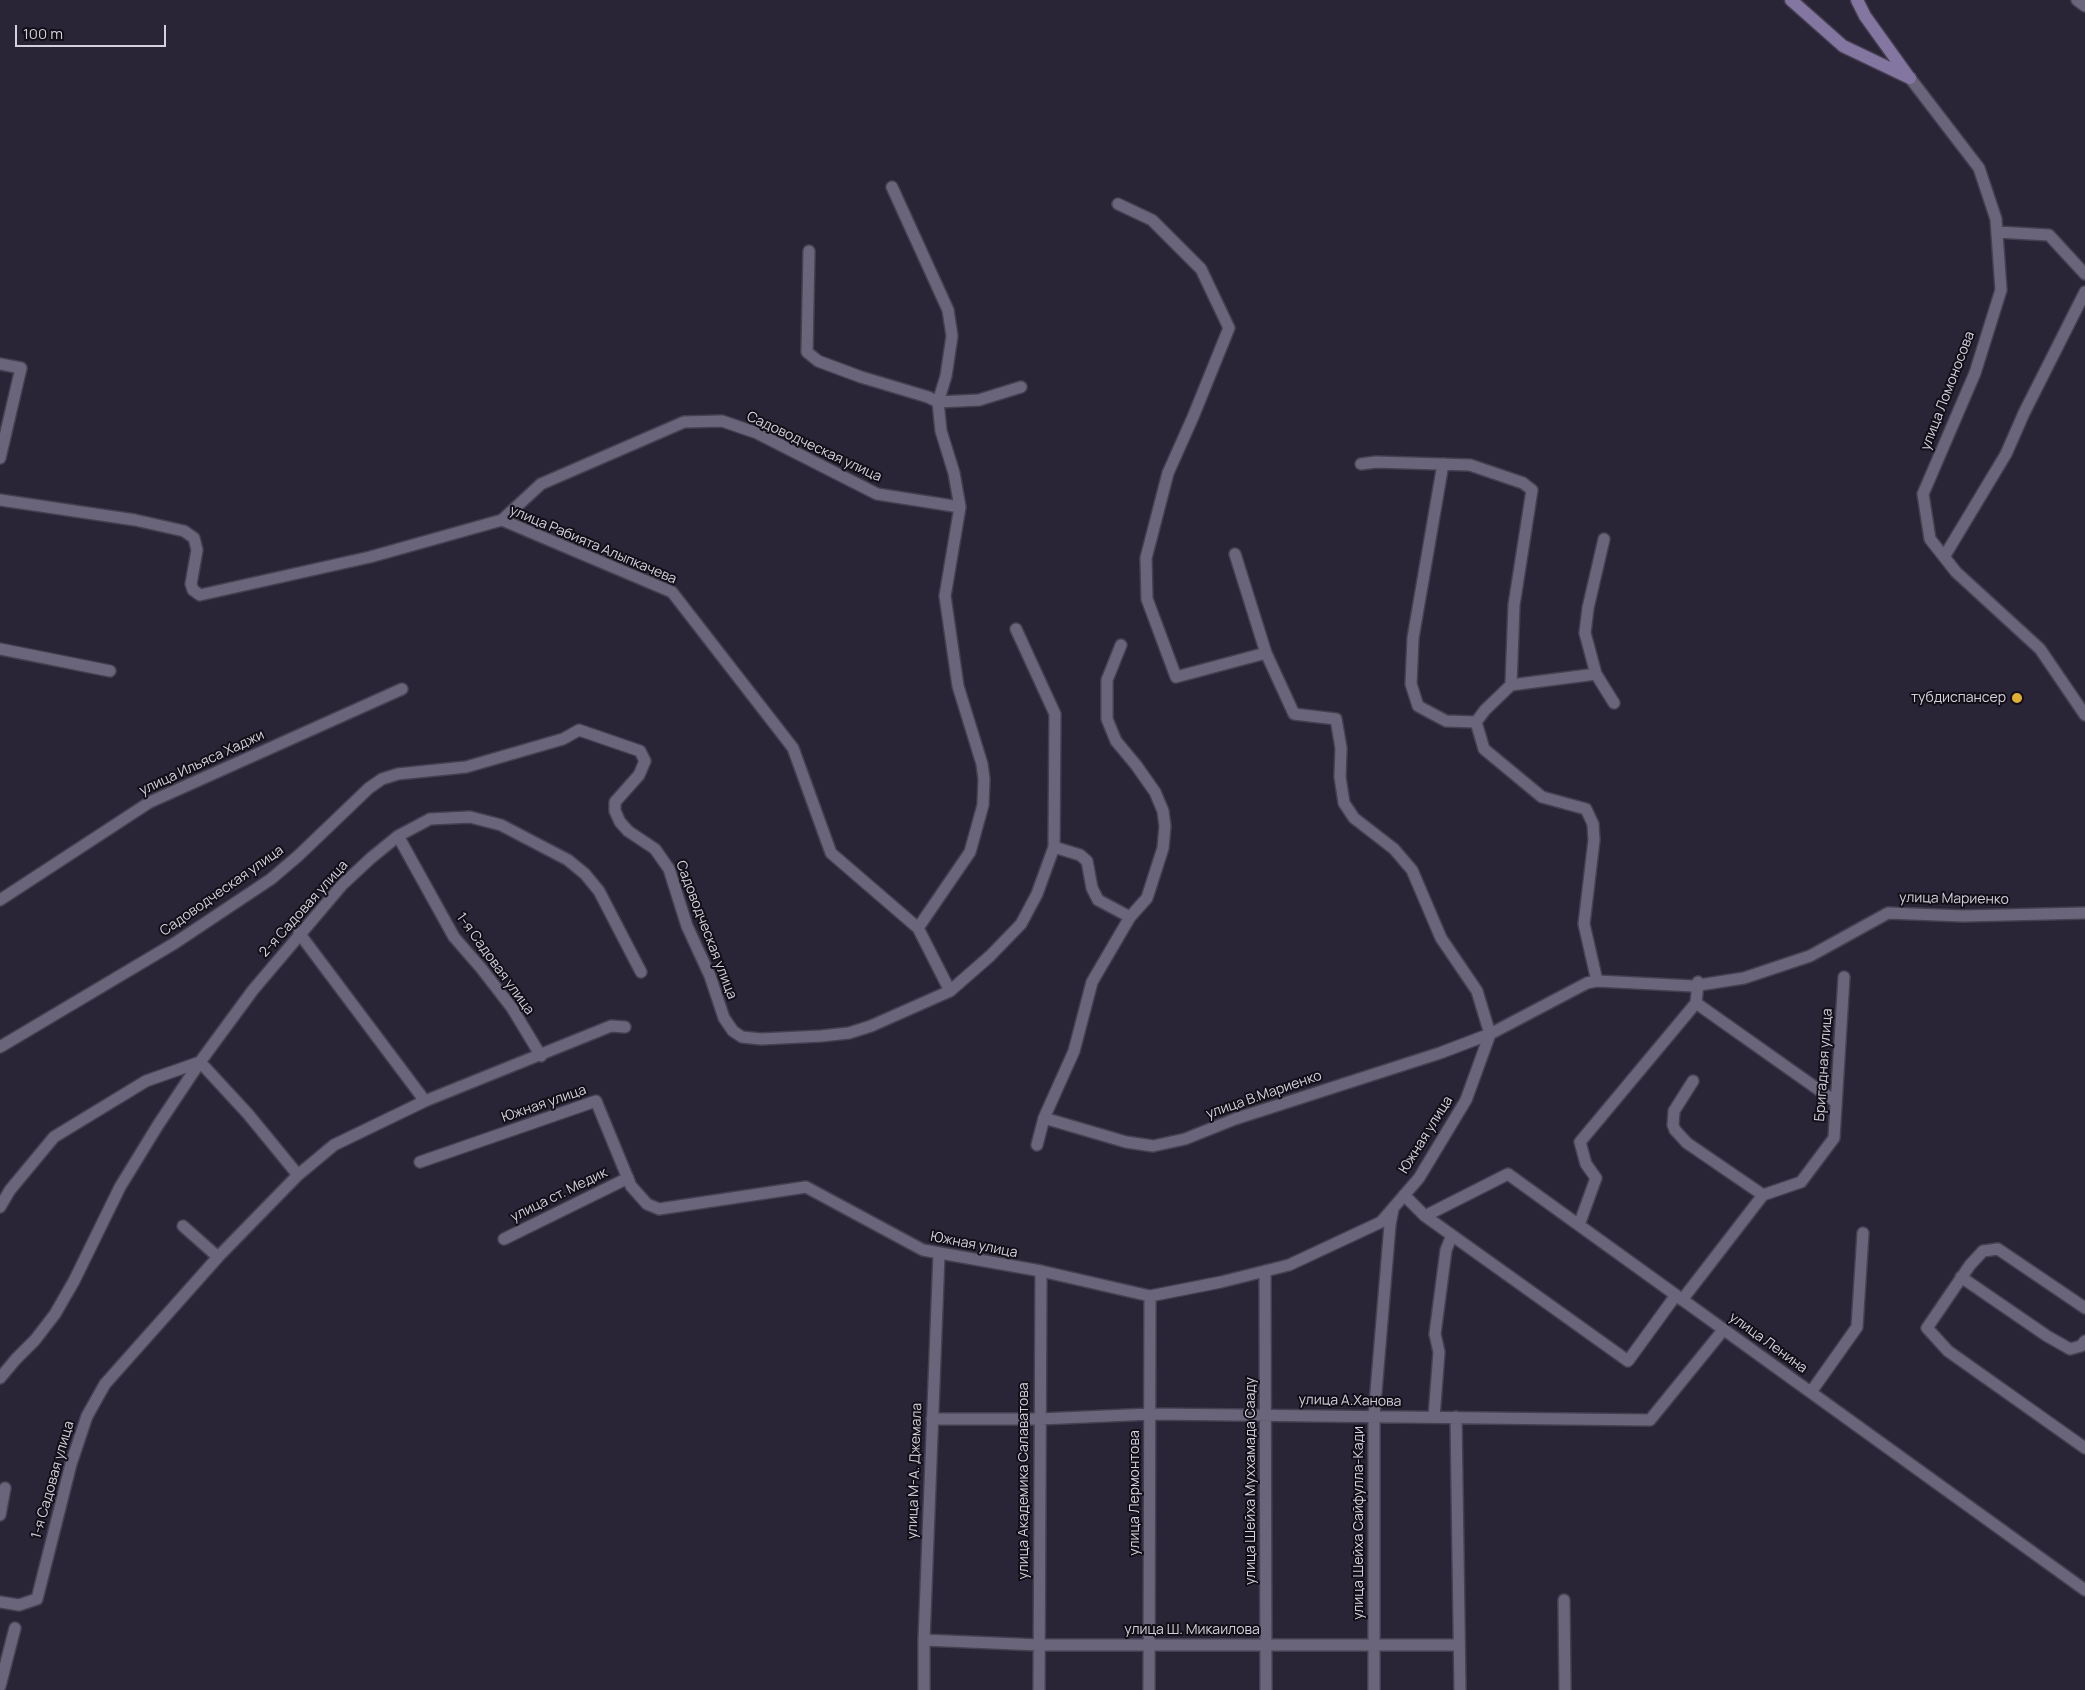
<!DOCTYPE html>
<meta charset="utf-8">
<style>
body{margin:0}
#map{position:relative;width:2085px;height:1690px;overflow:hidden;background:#2a2437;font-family:Manrope,sans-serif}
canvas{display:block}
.scale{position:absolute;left:15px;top:25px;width:151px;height:22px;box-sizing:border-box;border:2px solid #d4d1dd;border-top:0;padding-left:6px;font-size:15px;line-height:18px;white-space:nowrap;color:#d4d1dd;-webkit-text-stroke:4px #120f18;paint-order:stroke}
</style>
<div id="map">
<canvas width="2085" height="1690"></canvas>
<div class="scale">100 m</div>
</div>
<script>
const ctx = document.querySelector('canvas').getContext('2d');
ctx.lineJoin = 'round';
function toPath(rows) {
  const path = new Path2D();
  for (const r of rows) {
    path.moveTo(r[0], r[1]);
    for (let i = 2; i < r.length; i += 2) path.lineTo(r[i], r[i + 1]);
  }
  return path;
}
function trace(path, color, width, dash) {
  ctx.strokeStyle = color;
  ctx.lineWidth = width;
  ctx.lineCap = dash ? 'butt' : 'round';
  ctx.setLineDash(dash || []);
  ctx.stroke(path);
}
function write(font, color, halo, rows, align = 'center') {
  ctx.font = font + ' Manrope,sans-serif';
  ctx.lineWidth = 4;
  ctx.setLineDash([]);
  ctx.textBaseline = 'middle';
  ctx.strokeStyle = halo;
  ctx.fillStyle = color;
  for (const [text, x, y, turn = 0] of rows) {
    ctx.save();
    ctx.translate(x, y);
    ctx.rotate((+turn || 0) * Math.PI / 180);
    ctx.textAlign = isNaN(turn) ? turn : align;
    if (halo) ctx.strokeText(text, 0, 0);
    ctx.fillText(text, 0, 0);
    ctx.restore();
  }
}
const street = toPath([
 [2077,0,2085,6],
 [1910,78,1979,168,1996,219,2001,290,1975,373,1923,494,1930,539,1956,572,2040,649,2085,715],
 [892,187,948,310,952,336,946,376,938,402,941,431,954,473,960,507,945,596,958,686,982,764,984,779,983,805,970,852,918,928,950,991],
 [1118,204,1152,220,1201,269,1229,328,1193,417,1168,473,1146,558,1147,599,1176,677,1266,653],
 [1997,232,2049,235,2085,274],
 [809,251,807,352,818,361,861,377,928,397,938,402,979,400,1021,387],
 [0,364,21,368,0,458],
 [1361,464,1376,462,1470,465,1523,483,1532,490,1514,605,1511,685],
 [1443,464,1413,638,1411,684,1418,706,1446,721,1476,722],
 [0,500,135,520,184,531,194,538,197,550,191,584,193,590,200,595,370,557,502,520,672,592,793,748,831,853,918,928],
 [502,520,541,484,684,422,722,421,757,433,877,494,960,507],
 [1604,539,1588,608,1585,633,1596,674,1614,703],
 [1235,554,1266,653,1294,714,1336,719,1341,748,1340,777,1344,803,1354,818,1394,849,1412,870,1441,938,1477,991,1490,1034],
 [1944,557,2006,454,2024,413,2085,292],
 [0,649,110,671],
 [1476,722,1484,749,1542,797,1586,809,1593,824,1594,840,1584,924,1597,981],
 [1476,722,1485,710,1511,685,1596,674],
 [398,836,454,937,481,968,512,1008,541,1056],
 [1054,847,1080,855,1087,861,1092,888,1098,900,1130,917],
 [0,900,150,802,402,689],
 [299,933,425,1101],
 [1696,1003,1836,1102],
 [0,1047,175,943,271,879,298,856,369,788,382,779,398,774,466,767,563,739,579,730,640,751,645,761,639,775,615,802,615,811,620,822,628,831,655,849,669,869,687,926,710,976,724,1018,733,1031,742,1037,761,1039,821,1036,849,1033,871,1026,950,991,990,956,1021,924,1037,894,1054,847,1055,714,1016,629],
 [1693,1081,1674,1111,1673,1125,1675,1130,1687,1143,1763,1195],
 [1044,1118,1126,1142,1153,1146,1185,1139,1235,1119,1440,1053,1490,1034,1587,983,1597,981,1693,986,1744,978,1810,956,1888,913,1963,916,2085,913],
 [1037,1145,1044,1118,1074,1051,1092,982,1130,917,1147,898,1163,848,1165,826,1163,811,1155,792,1136,765,1116,741,1107,719,1107,680,1121,645],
 [420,1162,596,1101,631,1186,647,1204,659,1209,806,1187,923,1250,1041,1271,1150,1296,1221,1282,1289,1265,1381,1222,1419,1178,1466,1100,1490,1034],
 [1404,1195,1425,1216,1628,1361,1676,1295],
 [0,1207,10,1190,54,1137,146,1081,200,1062,253,990,342,885,371,858,398,836,430,819,470,817,501,825,568,860,585,874,599,891,641,972],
 [1425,1216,1508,1174,2085,1590],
 [1579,1225,1596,1178,1586,1164,1580,1142,1696,1003,1698,982],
 [183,1226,218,1257],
 [504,1239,628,1178],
 [1265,1271,1266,1690],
 [1961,1277,2047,1336,2070,1349,2081,1346,2085,1341],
 [1682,1300,1763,1195,1801,1182,1834,1138,1844,977],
 [2085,1308,1998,1249,1983,1251,1970,1265,1927,1328,1948,1351,2085,1448],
 [0,1378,16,1359,35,1340,55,1314,74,1281,120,1187,158,1125,200,1062,248,1114,298,1175],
 [1811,1392,1857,1327,1863,1233],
 [1434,1417,1439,1352,1435,1334,1446,1250,1452,1235],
 [1456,1417,1460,1690],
 [932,1419,1040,1419,1151,1414,1650,1420,1724,1329],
 [0,1515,5,1488],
 [1564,1600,1565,1690],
 [0,1602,19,1605,37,1599,71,1464,87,1416,105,1384,218,1257,298,1175,334,1145,425,1101,611,1026,625,1027],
 [924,1640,1039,1645,1459,1645],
 [0,1686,15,1628],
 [924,1690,924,1640,939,1254],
 [1039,1690,1041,1271],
 [1149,1690,1150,1296],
 [1374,1690,1374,1416,1390,1225,1393,1209]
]);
const secondary = toPath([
 [1791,0,1843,46,1910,78],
 [1857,0,1865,16,1908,76]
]);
trace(street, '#454050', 14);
trace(secondary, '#454050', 15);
trace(street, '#6b657b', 11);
trace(secondary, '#8376a0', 12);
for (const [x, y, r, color] of [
 [2017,698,6,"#e0b034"]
]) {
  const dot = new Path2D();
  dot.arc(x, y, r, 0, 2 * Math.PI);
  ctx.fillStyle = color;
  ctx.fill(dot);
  trace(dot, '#120f18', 2);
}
write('14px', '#d4d1dd', '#120f18', [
 ["улица Ломоносова",1948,391,-69],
 ["Садоводческая улица",814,447,25],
 ["улица Рабията Алыпкачева",593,545,23],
 ["улица Ильяса Хаджи",202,763,-25],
 ["Садоводческая улица",222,891,-35],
 ["улица Мариенко",1954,899,1],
 ["2-я Садовая улица",304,909,-48],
 ["Садоводческая улица",706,930,69],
 ["1-я Садовая улица",495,964,54],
 ["Бригадная улица",1824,1065,-86],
 ["улица В.Мариенко",1264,1095,-19],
 ["Южная улица",544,1104,-19],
 ["Южная улица",1426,1135,-58],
 ["улица ст. Медик",559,1195,-26],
 ["Южная улица",974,1245,11],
 ["улица Ленина",1768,1343,36],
 ["улица А.Ханова",1350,1401,1],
 ["улица М-А. Джемала",915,1471,-88],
 ["1-я Садовая улица",53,1480,-74],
 ["улица Академика Салаватова",1024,1481,-90],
 ["улица Шейха Муххамада Сааду",1251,1481,-90],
 ["улица Лермонтова",1135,1493,-90],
 ["улица Шейха Сайфулла-Кади",1359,1523,-90],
 ["улица Ш. Микаилова",1192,1630]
]);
write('14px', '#d4d1dd', '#120f18', [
 ["тубдиспансер",2006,698]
], 'right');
</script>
